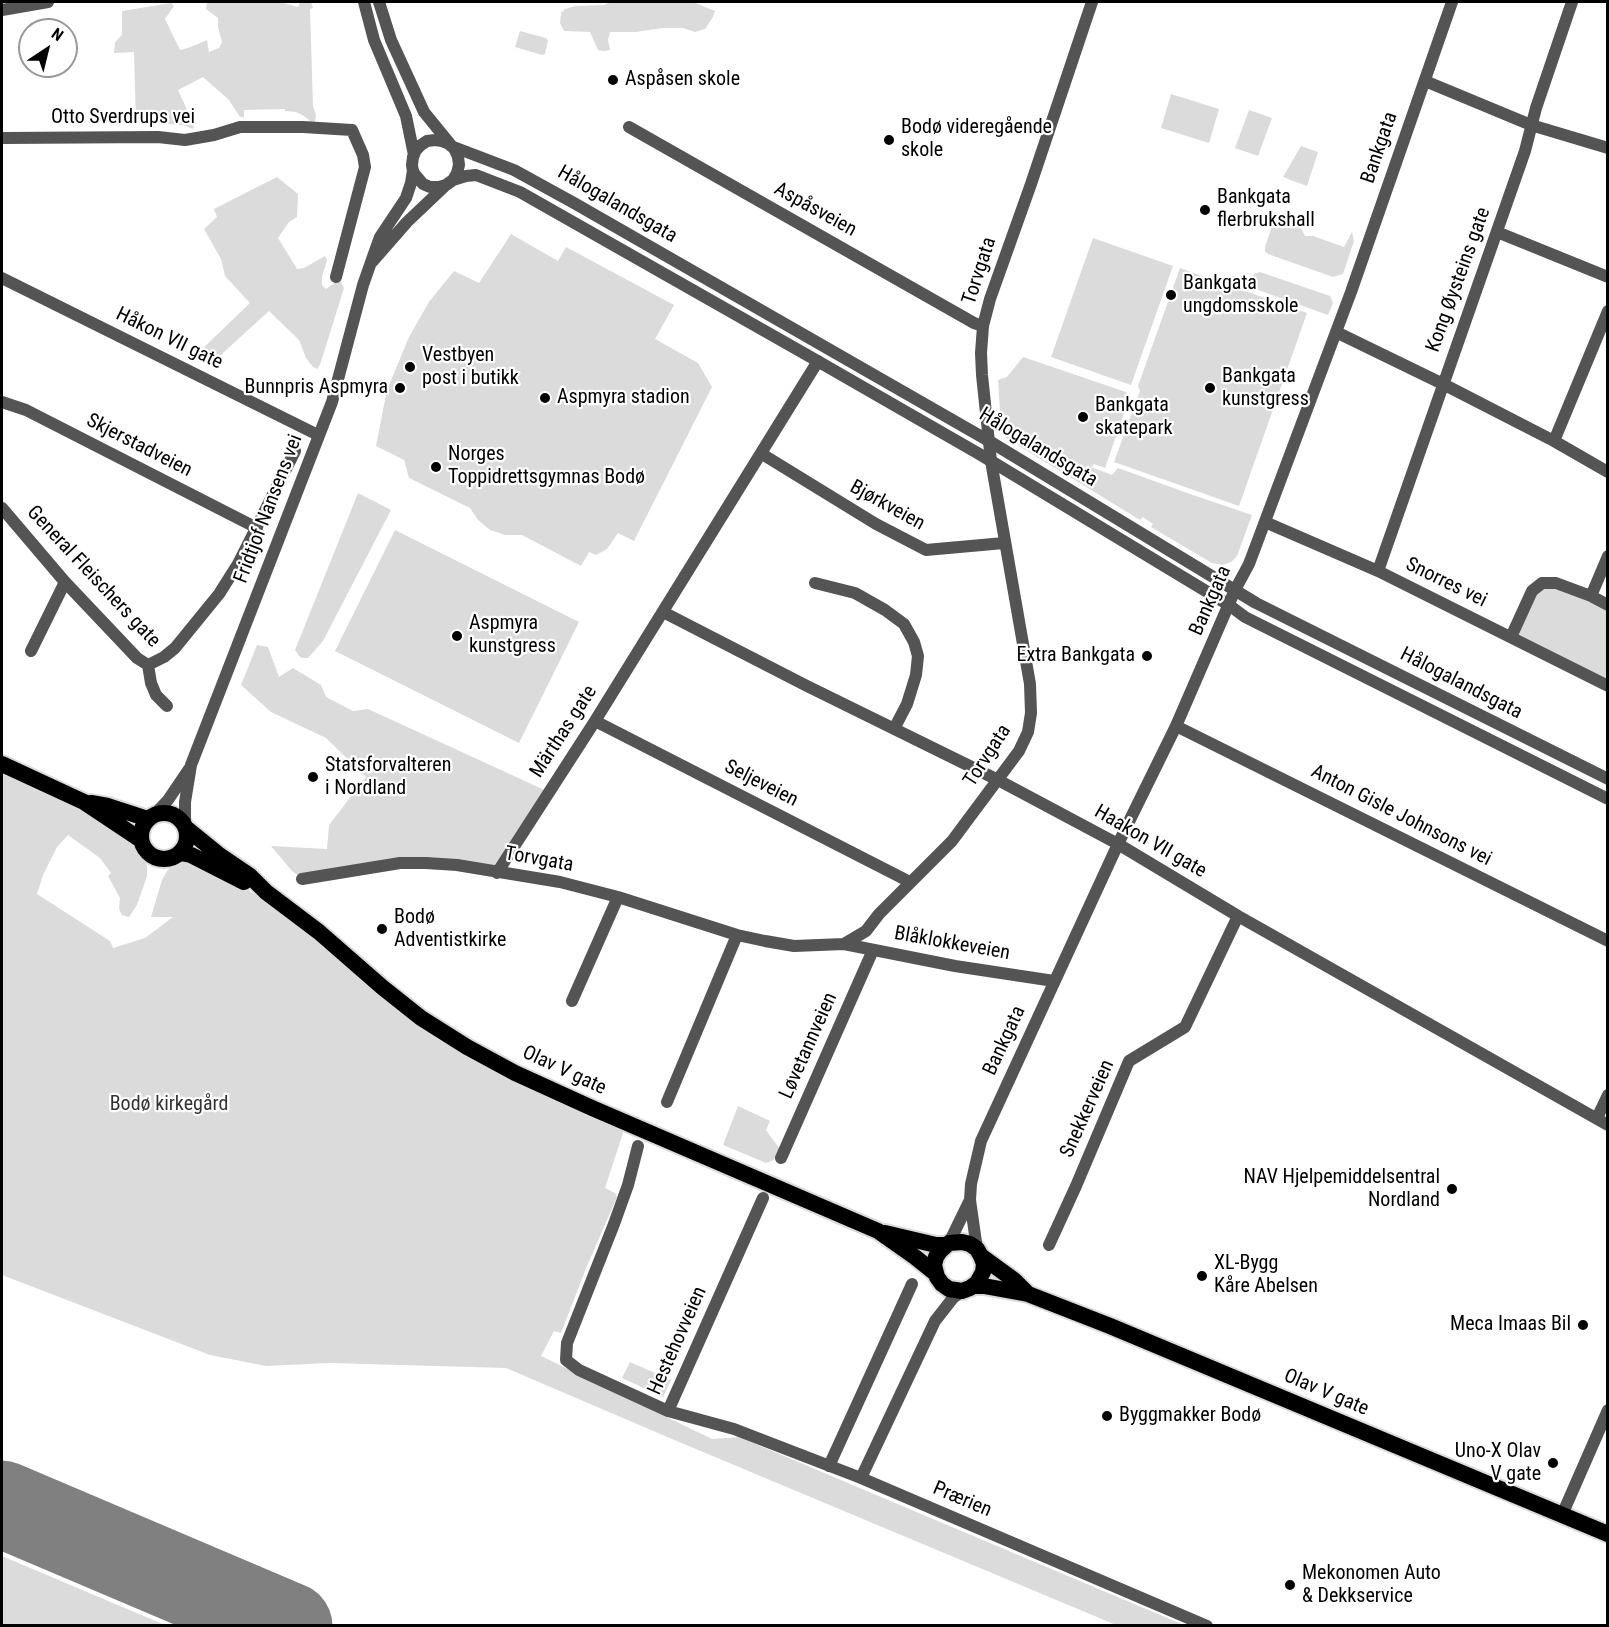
<!DOCTYPE html>
<meta charset="utf-8">
<style>
body{margin:0}
#map{position:relative;width:1609px;height:1627px;overflow:hidden;background:#fff;font-family:"Roboto Condensed",sans-serif}
canvas{display:block}
.frame{position:absolute;inset:0;border:3px solid #000;pointer-events:none}
.north{position:absolute;left:18px;top:18px;width:60px;height:60px;box-sizing:border-box;background:#fff;border:2px solid #999;border-radius:50%;rotate:35deg;font-size:16px;font-weight:700;line-height:24px;text-align:center;color:#000}
.north::after{content:'';display:block;margin:auto;width:21px;height:27px;background:#000;clip-path:polygon(50% 0,100% 100%,50% 72%,0 100%)}
</style>
<div id="map">
<canvas width="1609" height="1627"></canvas>
<div class="frame"></div>
<div class="north">N</div>
</div>
<script>
const ctx = document.querySelector('canvas').getContext('2d');
ctx.lineJoin = 'round';
function fillPath(path, color) {
  ctx.fillStyle = color;
  ctx.fill(path, 'evenodd');
}
function toPath(rows) {
  const path = new Path2D();
  for (const r of rows) {
    if (r.length === 3) {
      path.moveTo(r[0] + r[2], r[1]);
      path.arc(r[0], r[1], r[2], 0, 2 * Math.PI);
      continue;
    }
    path.moveTo(r[0], r[1]);
    for (let i = 2; i < r.length; i += 2) path.lineTo(r[i], r[i + 1]);
  }
  return path;
}
function trace(path, color, width, dash) {
  ctx.strokeStyle = color;
  ctx.lineWidth = width;
  ctx.lineCap = dash ? 'butt' : 'round';
  ctx.setLineDash(dash || []);
  ctx.stroke(path);
}
function write(font, color, halo, rows, align = 'center') {
  ctx.font = font + ' "Roboto Condensed",sans-serif';
  ctx.lineWidth = 4.5;
  ctx.setLineDash([]);
  ctx.textBaseline = 'middle';
  ctx.strokeStyle = halo;
  ctx.fillStyle = color;
  for (const [text, x, y, turn = 0] of rows) {
    ctx.save();
    ctx.translate(x, y);
    ctx.rotate((+turn || 0) * Math.PI / 180);
    ctx.textAlign = isNaN(turn) ? turn : align;
    if (halo) ctx.strokeText(text, 0, 0);
    ctx.fillText(text, 0, 0);
    ctx.restore();
  }
}
fillPath(toPath([
 [207,2,280,2,298,7,300,2,311,2,313,8,310,9,313,106,316,115,315,121,312,123,304,116,296,112,285,111,285,109,244,110,244,117,240,117,229,100,203,77,178,90,194,125,193,129,182,125,136,122,134,52,114,53,115,42,122,35,122,11,171,3,174,6,165,19,180,50,188,48,207,40,209,52,219,48,222,42,218,27,218,18,206,9],
 [611,2,693,2,715,11,713,17,705,29,695,32,683,28,663,28,636,32,610,32,608,40,610,50,604,51,598,50,590,32,564,31,560,23,561,13,565,9,575,6,604,5],
 [520,31,546,38,548,41,545,54,542,55,515,47],
 [1171,94,1219,109,1209,143,1161,128],
 [1249,110,1272,118,1258,156,1235,148],
 [1301,146,1318,152,1307,186,1283,177],
 [277,177,298,194,297,217,289,222,278,238,297,269,304,268,325,256,327,260,322,277,322,285,326,289,337,281,341,282,344,288,320,365,317,369,313,367,306,358,299,340,269,311,224,352,215,362,198,353,250,303,225,276,221,259,204,229,217,217,214,209],
 [1280,215,1298,222,1305,236,1313,236,1344,247,1352,232,1354,241,1343,274,1333,277,1268,254,1265,251,1265,247,1274,220],
 [511,234,558,261,566,247,674,305,655,339,698,363,712,387,634,541,618,533,607,549,596,555,589,552,581,566,522,535,505,535,490,530,478,520,470,508,409,478,404,460,376,446,387,390,409,337,429,302,454,271,479,283],
 [1093,238,1173,266,1131,385,1051,357],
 [1180,268,1307,313,1239,506,1114,462,1140,391,1138,386],
 [1260,272,1330,296,1333,303,1328,315,1225,278,1233,276,1252,282,1254,274],
 [1023,357,1126,392,1129,399,1105,468,1094,464,1091,467,1112,475,1118,468,1193,495,1252,515,1237,556,1231,562,1223,565,1212,563,1151,527,1153,524,1143,517,1140,520,1006,438,1001,426,998,380,1007,377],
 [358,493,391,510,323,641,308,658,302,658,299,656,295,650],
 [395,530,579,622,519,743,335,651],
 [1542,583,1607,605,1607,686,1511,637],
 [257,645,268,647,279,677,293,668,321,685,326,697,353,711,368,709,549,792,497,873,426,863,302,879,291,870,271,846,327,849,329,825,366,777,326,738,271,712,241,685],
 [2,771,78,807,135,845,143,856,147,866,147,876,137,905,129,917,122,915,119,909,120,898,108,876,111,873,100,858,68,835,57,847,43,875,37,894,110,941,113,948,145,938,173,917,151,917,162,880,167,871,175,863,183,862,196,865,243,887,274,907,415,1022,621,1126,623,1133,605,1188,615,1193,617,1197,587,1266,561,1333,554,1331,541,1356,712,1439,739,1437,1184,1625,1116,1625,672,1439,506,1368,330,1363,266,1366,210,1355,2,1275],
 [738,1106,770,1121,766,1130,779,1148,774,1160,766,1163,723,1145],
 [630,1362,671,1380,663,1397,622,1378],
 [2,1556,165,1625,2,1625]
]), '#dbdbdb');
trace(toPath([
 [2,1504,289,1626]
]), '#808080', 87);
const trunk = toPath([
 [2,764,84,802,141,840],
 [91,803,108,806,148,819],
 [164,836,23],
 [186,828,218,854,249,875,266,892,319,932,382,987,421,1018,467,1047,515,1073,592,1108,878,1231,915,1257,935,1273],
 [180,853,191,855,244,882],
 [885,1233,936,1245,946,1245],
 [981,1256,984,1264,983,1272,977,1283,970,1288,962,1291,949,1289,942,1284,937,1277,934,1265,936,1257,940,1251,949,1243,962,1242,970,1244,977,1249,981,1256,1014,1280,1028,1294],
 [974,1286,984,1286,1028,1294,1110,1326,1608,1534]
]);
trace(trunk, '#dbdbdb', 20);
trace(toPath([
 [2,10,48,2],
 [1425,81,1531,125,1608,148],
 [629,127,974,323,983,326],
 [2,138,158,137,185,140,214,135,240,127,303,127,352,130,363,155,365,167,336,277],
 [1497,232,1608,277],
 [2,278,318,435],
 [1336,332,1443,384,1554,441,1608,472],
 [2,402,26,410,257,528],
 [1554,441,1608,311],
 [762,454,876,524,926,550,1004,543],
 [2,508,65,582,137,658,148,665,164,657,175,648,219,594,238,564,295,451],
 [1265,522,1378,571,1608,686],
 [1378,571,1525,151,1536,108,1572,2],
 [815,583,855,593,885,610,904,624,914,642,918,656,916,675,907,704,894,729],
 [1591,596,1608,556],
 [663,612,805,685,998,780,1118,844,1238,916,1608,1125],
 [1511,637,1532,591,1542,583,1556,583,1591,596,1608,605],
 [31,651,65,582],
 [148,665,151,683,156,695,167,706],
 [595,721,910,882],
 [1176,726,1608,941],
 [497,873,595,721,818,361],
 [302,879,400,863,426,863,457,865,560,882,618,897,737,935,765,941,794,946,844,944,866,931,879,914,952,841,1019,751,1028,732,1031,713,1030,684,991,461,982,375,981,353,983,326,990,299,1031,184,1092,2],
 [844,944,955,966,1054,981],
 [572,1001,618,897],
 [667,1102,737,935],
 [1597,1118,1608,1095],
 [638,1146,628,1185,614,1224,567,1343,566,1360,579,1370,668,1411],
 [781,1158,873,950],
 [763,1198,668,1411,734,1429,861,1478],
 [949,1243,969,1202],
 [1049,1245,1076,1186,1129,1061,1185,1027,1238,916],
 [977,1249,970,1200,971,1184,981,1141,1118,844,1176,726,1235,590,1249,564,1351,292,1452,2],
 [962,1291,953,1298,935,1321,861,1478,1207,1626],
 [829,1466,912,1284],
 [1562,1515,1608,1410]
]), '#545454', 12);
trace(toPath([
 [364,2,374,40,406,116,414,155],
 [379,2,391,40,424,112,455,150,458,157,459,165,457,173,453,180],
 [449,144,442,141,435,140,427,141,421,145,416,150,413,157,412,165,413,172,423,184,430,187,439,187,446,185,453,180,466,176,476,175,520,192,807,355,981,455,1229,605,1245,617,1608,799],
 [451,146,514,170,574,203,989,441,1256,603,1608,779],
 [372,262,407,222,446,185],
 [155,814,168,800,189,769],
 [185,825,185,802,191,765,332,402,363,285,376,248,380,237,406,198,411,183,413,170]
]), '#545454', 12);
trace(trunk, '#000', 16);
for (const [x, y, r, color] of [
 [613,80,6,"#000"],
 [889,140,6,"#000"],
 [1205,210,6,"#000"],
 [1171,295,6,"#000"],
 [410,367,6,"#000"],
 [400,388,6,"#000"],
 [1210,388,6,"#000"],
 [545,398,6,"#000"],
 [1083,417,6,"#000"],
 [436,467,6,"#000"],
 [457,636,6,"#000"],
 [1147,656,6,"#000"],
 [313,777,6,"#000"],
 [382,929,6,"#000"],
 [1452,1189,6,"#000"],
 [1202,1276,6,"#000"],
 [1583,1325,6,"#000"],
 [1107,1416,6,"#000"],
 [1553,1463,6,"#000"],
 [1290,1585,6,"#000"]
]) {
  const dot = new Path2D();
  dot.arc(x, y, r, 0, 2 * Math.PI);
  ctx.fillStyle = color;
  ctx.fill(dot);
  trace(dot, '#fff', 2);
}
write('20px', '#000', '#fff', [
 ["Aspåsen skole",625,80],
 ["Bodø videregående",901,128],
 ["skole",901,151],
 ["Bankgata",1217,198],
 ["flerbrukshall",1217,221],
 ["Bankgata",1183,284],
 ["ungdomsskole",1183,307],
 ["Vestbyen",422,356],
 ["post i butikk",422,379],
 ["Bankgata",1222,377],
 ["kunstgress",1222,400],
 ["Bunnpris Aspmyra",388,388,"right"],
 ["Aspmyra stadion",557,398],
 ["Bankgata",1095,406],
 ["skatepark",1095,429],
 ["Norges",448,455],
 ["Toppidrettsgymnas Bodø",448,478],
 ["Aspmyra",469,624],
 ["kunstgress",469,647],
 ["Extra Bankgata",1135,656,"right"],
 ["Statsforvalteren",325,766],
 ["i Nordland",325,789],
 ["Bodø",394,918],
 ["Adventistkirke",394,941],
 ["NAV Hjelpemiddelsentral",1440,1178,"right"],
 ["Nordland",1440,1201,"right"],
 ["XL-Bygg",1214,1264],
 ["Kåre Abelsen",1214,1287],
 ["Meca Imaas Bil",1571,1325,"right"],
 ["Byggmakker Bodø",1119,1416],
 ["Uno-X Olav",1541,1452,"right"],
 ["V gate",1541,1475,"right"],
 ["Mekonomen Auto",1302,1574],
 ["& Dekkservice",1302,1597]
], 'left');
write('20px', '#000', '#fff', [
 ["Otto Sverdrups vei",123,118],
 ["Bankgata",1380,148,-71],
 ["Hålogalandsgata",617,205,30],
 ["Aspåsveien",815,210,29],
 ["Torvgata",980,271,-72],
 ["Kong Øysteins gate",1459,280,-70],
 ["Håkon VII gate",169,339,26],
 ["Skjerstadveien",139,446,27],
 ["Hålogalandsgata",1038,448,31],
 ["Bjørkveien",887,506,29],
 ["Fridtjof Nansens vei",269,509,-69],
 ["General Fleischers gate",93,577,47],
 ["Snorres vei",1446,583,26],
 ["Bankgata",1211,601,-66],
 ["Hålogalandsgata",1461,684,27],
 ["Märthas gate",564,732,-57],
 ["Torvgata",988,756,-57],
 ["Seljeveien",761,784,27],
 ["Anton Gisle Johnsons vei",1401,816,27],
 ["Haakon VII gate",1150,842,30],
 ["Torvgata",539,860,10],
 ["Blåklokkeveien",952,944,10],
 ["Bankgata",1005,1041,-65],
 ["Løvetannveien",809,1046,-66],
 ["Olav V gate",564,1071,25],
 ["Snekkerveien",1088,1109,-66],
 ["Hestehovveien",678,1341,-66],
 ["Olav V gate",1326,1393,23],
 ["Prærien",962,1500,23]
]);
write('20px', '#323232', '#fff', [
 ["Bodø kirkegård",169,1105]
]);
</script>
